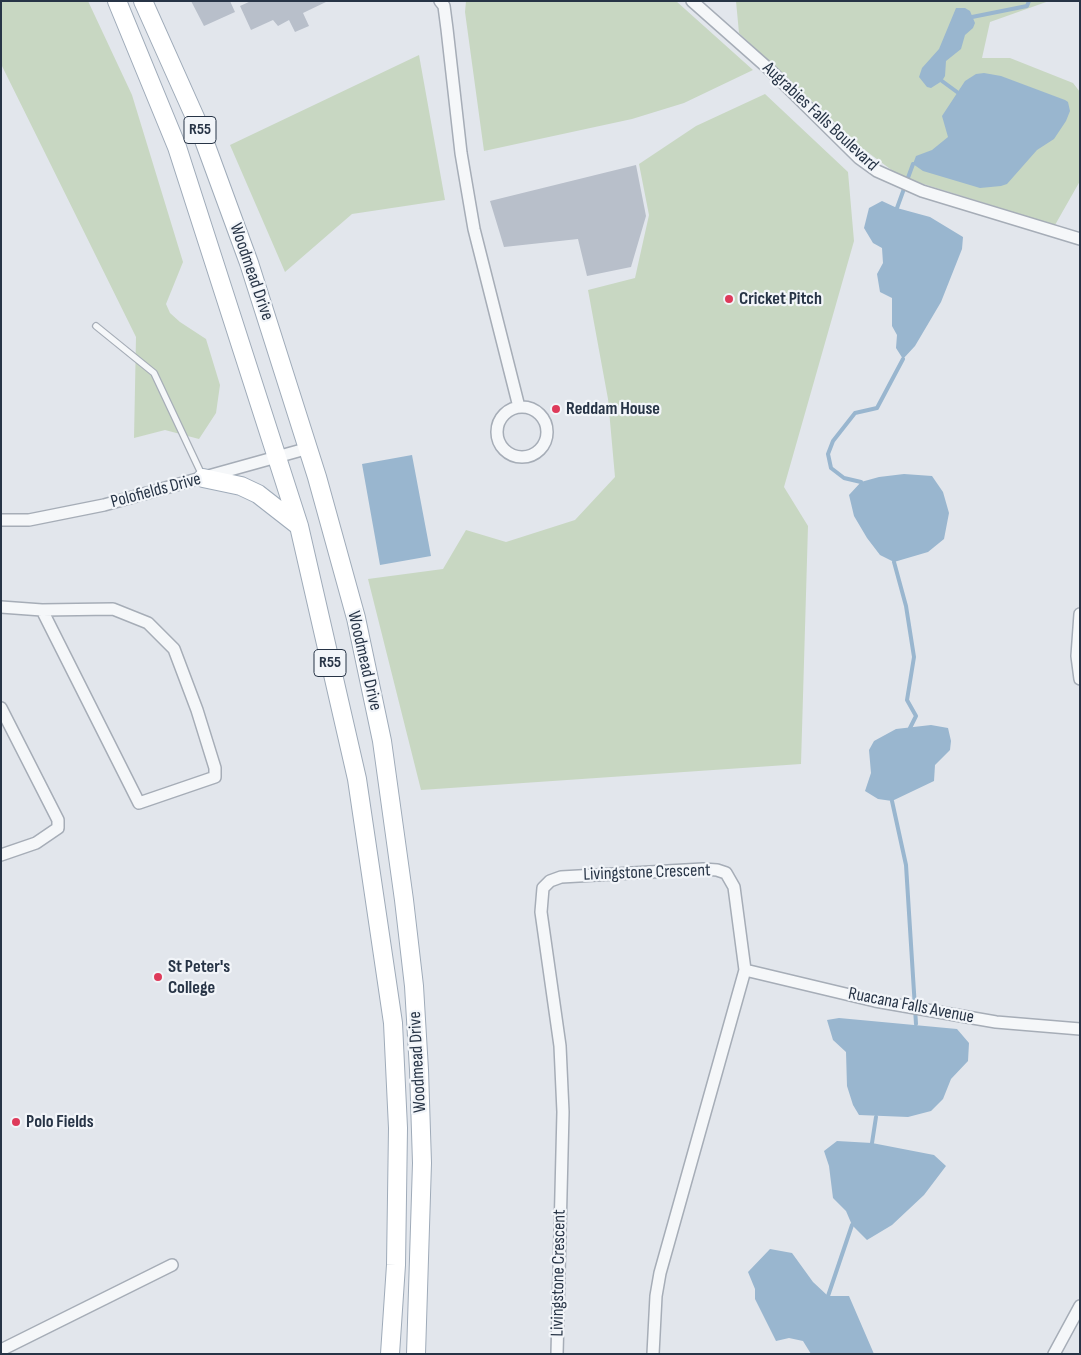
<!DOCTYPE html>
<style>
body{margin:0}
#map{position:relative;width:1081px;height:1355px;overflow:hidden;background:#e2e6ec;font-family:"Sofia Sans Condensed",sans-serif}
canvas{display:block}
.frame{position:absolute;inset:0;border:2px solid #273446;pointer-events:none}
</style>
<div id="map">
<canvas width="1081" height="1355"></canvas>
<div class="frame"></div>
</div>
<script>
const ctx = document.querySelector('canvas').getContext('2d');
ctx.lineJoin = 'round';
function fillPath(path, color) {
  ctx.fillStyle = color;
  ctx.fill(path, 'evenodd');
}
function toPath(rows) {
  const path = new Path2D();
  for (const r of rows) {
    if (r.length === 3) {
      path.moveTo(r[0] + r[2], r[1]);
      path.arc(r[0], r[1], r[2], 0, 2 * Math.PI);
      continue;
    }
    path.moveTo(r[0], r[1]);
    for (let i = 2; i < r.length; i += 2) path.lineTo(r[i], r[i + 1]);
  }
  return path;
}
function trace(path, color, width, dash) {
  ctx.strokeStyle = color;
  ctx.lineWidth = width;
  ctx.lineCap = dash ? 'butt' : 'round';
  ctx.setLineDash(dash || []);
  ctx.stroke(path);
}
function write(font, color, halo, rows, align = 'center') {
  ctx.font = font + ' "Sofia Sans Condensed",sans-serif';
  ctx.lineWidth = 4.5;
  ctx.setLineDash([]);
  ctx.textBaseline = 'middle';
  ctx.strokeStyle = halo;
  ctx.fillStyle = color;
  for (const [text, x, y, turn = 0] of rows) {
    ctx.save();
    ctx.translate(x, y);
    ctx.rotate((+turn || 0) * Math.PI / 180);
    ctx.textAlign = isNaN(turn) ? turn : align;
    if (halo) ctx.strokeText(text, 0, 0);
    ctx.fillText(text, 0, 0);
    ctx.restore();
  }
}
fillPath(toPath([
 [1,1,88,1,132,95,183,262,166,304,170,313,180,322,206,339,220,385,216,413,199,439,165,430,134,438,136,337,1,64],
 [466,1,676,1,753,70,684,103,632,119,484,151,465,12],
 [736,1,1049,1,990,22,982,58,1010,58,1073,83,1080,92,1080,181,1055,225,901,177,862,148,739,33],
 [419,55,445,200,352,214,285,272,230,145],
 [765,94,848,172,854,241,784,487,808,526,801,764,421,790,368,579,443,569,466,530,506,542,575,520,615,477,608,399,588,290,635,278,649,215,639,164,696,126]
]), '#c8d7c2');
fillPath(toPath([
 [956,8,965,8,970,11,975,23,973,28,965,35,961,49,946,61,945,76,942,81,931,88,927,87,919,77,922,68,939,49],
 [984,73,1001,76,1065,100,1068,102,1070,111,1066,121,1054,139,1037,150,1007,184,1001,186,980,188,923,171,913,164,916,156,932,150,948,137,942,116,965,81,976,74],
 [882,201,897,208,930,217,963,237,962,249,941,302,915,346,903,359,896,348,897,335,892,326,892,298,880,292,877,274,883,263,882,248,873,243,864,228,869,208],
 [412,455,431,556,380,565,362,464],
 [904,474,932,476,943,492,949,513,944,539,928,552,894,562,880,555,867,538,854,516,849,495,861,482,879,477],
 [931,725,948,728,951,741,950,750,935,765,934,781,892,801,878,799,865,791,871,773,869,750,874,741,896,729],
 [839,1018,957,1029,969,1043,968,1061,951,1079,943,1099,931,1111,908,1117,859,1115,853,1105,847,1086,846,1052,833,1040,827,1020],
 [837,1141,872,1143,934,1155,946,1166,924,1195,892,1225,867,1240,852,1225,846,1211,833,1198,829,1166,824,1151],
 [770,1249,792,1253,813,1282,828,1296,849,1296,874,1354,811,1354,803,1341,789,1338,776,1341,755,1299,755,1289,748,1272]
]), '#99b6cf');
trace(toPath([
 [972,17,1027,6,1029,1],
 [942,81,957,92],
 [897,208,913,164],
 [861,482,844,478,831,468,828,454,833,441,855,413,877,408,903,359],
 [894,562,906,606,914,657,907,700,916,716,910,728],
 [892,801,906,865,916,1024],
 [872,1143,876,1117],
 [828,1296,852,1225]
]), '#99b6cf', 4);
fillPath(toPath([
 [191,1,230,1,235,12,204,26],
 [251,1,328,1,303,13,309,26,295,32,289,20,278,26,273,20,251,30,240,6],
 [636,165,646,216,631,267,587,276,578,239,504,247,490,201]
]), '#b8bfca');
const service = toPath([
 [96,326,154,373,202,475]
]);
const minor = toPath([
 [440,1,444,6,447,29,461,153,474,229,519,407],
 [692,1,770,70,859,158,877,171,922,191,1080,239],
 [522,432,25],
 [1,520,29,520,104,505,309,448],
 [1,607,42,610,113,609,148,623,174,649,197,710,215,768,215,777,139,803,42,610],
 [1080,614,1077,656,1080,679],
 [1,708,58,820,58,828,36,843,1,855],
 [745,970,875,1001,996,1022,1080,1029],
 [1,1350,172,1265],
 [557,1354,563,1112,560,1046,541,912,543,888,550,881,561,877,703,869,717,870,726,873,734,887,745,970,660,1273,656,1296,653,1354],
 [1054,1354,1080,1306]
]);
const primary = toPath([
 [117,1,177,147,299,526,357,779,393,1023,398,1128,396,1265,390,1354],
 [143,1,198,124,249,263,317,477,356,618,382,741,404,900,414,986,419,1070,422,1163,416,1354],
 [203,478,241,486,258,494,299,526]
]);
trace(service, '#a6adb7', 8);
trace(minor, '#a6adb7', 14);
trace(primary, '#9fabb9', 20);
trace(service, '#f5f7f9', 5.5);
trace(minor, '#f5f7f9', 11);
trace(primary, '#fff', 18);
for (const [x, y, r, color] of [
 [729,299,5,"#de3a5a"],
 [556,409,5,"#de3a5a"],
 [158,977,5,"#de3a5a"],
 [16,1122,5,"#de3a5a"]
]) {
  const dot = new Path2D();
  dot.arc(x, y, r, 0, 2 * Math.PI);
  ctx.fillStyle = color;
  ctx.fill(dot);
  trace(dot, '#f2f5f9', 2);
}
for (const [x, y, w] of [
 [200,130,32],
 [330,663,32]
]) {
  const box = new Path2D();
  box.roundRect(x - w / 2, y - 13.5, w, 27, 4);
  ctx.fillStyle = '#f2f5f9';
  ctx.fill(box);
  trace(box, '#273446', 1);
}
write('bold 16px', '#273446', null, [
 ["R55",200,130],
 ["R55",330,663]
]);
write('18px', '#273446', '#f2f5f9', [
 ["Augrabies Falls Boulevard",820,117,43],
 ["Woodmead Drive",251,272,71],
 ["Polofields Drive",156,491,-15],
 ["Woodmead Drive",364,661,77],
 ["Livingstone Crescent",647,873,-2],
 ["Ruacana Falls Avenue",911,1006,11],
 ["Woodmead Drive",418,1062,-93],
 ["Livingstone Crescent",559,1273,-89]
]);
write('bold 18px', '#273446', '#f2f5f9', [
 ["Cricket Pitch",739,299],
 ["Reddam House",566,409],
 ["St Peter's",168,967],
 ["College",168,988],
 ["Polo Fields",26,1122]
], 'left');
</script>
